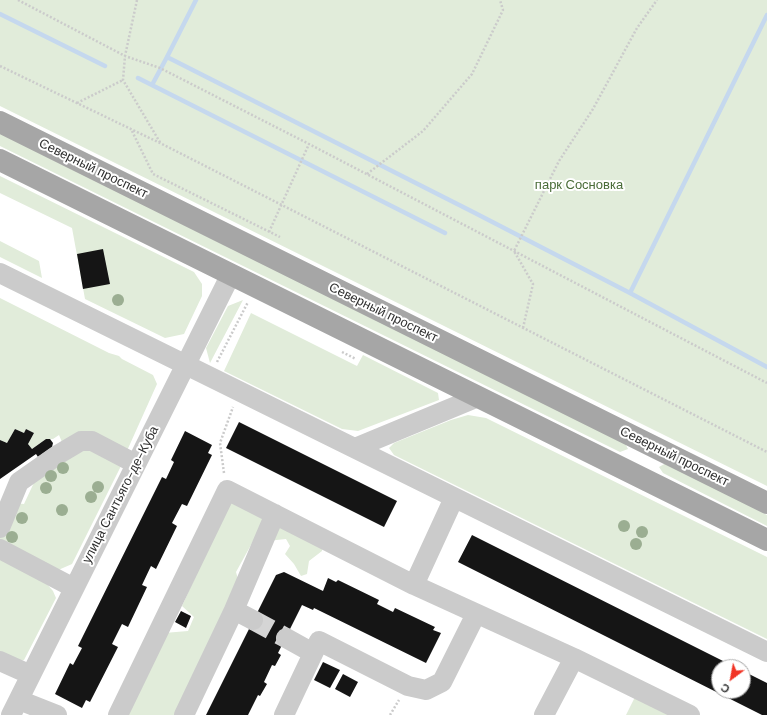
<!DOCTYPE html>
<meta charset="utf-8">
<style>
body{margin:0}
#map{position:relative;width:767px;height:715px;overflow:hidden;background:#fff;font-family:"DM Sans",sans-serif}
canvas{display:block}
.north{position:absolute;left:711px;top:659px;width:40px;height:40px;box-sizing:border-box;background:#fff;border:1px solid #ababab;border-radius:50%;rotate:212deg;font-size:11px;font-weight:700;line-height:16px;text-align:center;color:#2e2e2e}
.north::after{content:'';display:block;margin:auto;width:14px;height:18px;background:#f13324;clip-path:polygon(50% 0,100% 100%,50% 72%,0 100%)}
</style>
<div id="map">
<canvas width="767" height="715"></canvas>
<div class="north">С</div>
</div>
<script>
const ctx = document.querySelector('canvas').getContext('2d');
ctx.lineJoin = 'round';
function fillPath(path, color) {
  ctx.fillStyle = color;
  ctx.fill(path, 'evenodd');
}
function toPath(rows) {
  const path = new Path2D();
  for (const r of rows) {
    path.moveTo(r[0], r[1]);
    for (let i = 2; i < r.length; i += 2) path.lineTo(r[i], r[i + 1]);
  }
  return path;
}
function trace(path, color, width, dash) {
  ctx.strokeStyle = color;
  ctx.lineWidth = width;
  ctx.lineCap = dash ? 'butt' : 'round';
  ctx.setLineDash(dash || []);
  ctx.stroke(path);
}
function write(font, color, halo, rows, align = 'center') {
  ctx.font = font + ' "DM Sans",sans-serif';
  ctx.lineWidth = 4;
  ctx.setLineDash([]);
  ctx.textBaseline = 'middle';
  ctx.strokeStyle = halo;
  ctx.fillStyle = color;
  for (const [text, x, y, turn = 0] of rows) {
    ctx.save();
    ctx.translate(x, y);
    ctx.rotate((+turn || 0) * Math.PI / 180);
    ctx.textAlign = isNaN(turn) ? turn : align;
    if (halo) ctx.strokeText(text, 0, 0);
    ctx.fillText(text, 0, 0);
    ctx.restore();
  }
}
fillPath(toPath([
 [0,0,767,0,767,486,0,106],
 [0,132,625,443,628,449,620,452,0,146],
 [0,176,194,272,202,284,202,296,184,334,165,338,85,299,72,228,0,193],
 [0,241,39,261,42,278,0,257],
 [0,298,109,353,119,356,122,359,153,375,157,384,126,453,64,447,59,435,53,439,46,439,32,449,28,444,34,433,26,429,24,433,15,429,7,443,0,440],
 [243,300,210,363,206,348,228,306],
 [251,313,357,366,363,355,438,393,439,400,358,431,342,429,224,371],
 [468,415,486,418,767,557,767,639,394,455,389,448,394,443,451,420],
 [89,448,121,466,72,564,56,571,0,543,0,538,10,511,15,503,24,504,38,474],
 [666,463,767,515,767,526,663,473,659,467],
 [230,500,323,541,322,551,309,561,307,574,301,576,294,564,285,554,290,546,286,539,267,541,257,534,236,572,239,583,176,715,126,715,164,633,188,631,194,617,182,606],
 [0,557,40,576,53,591,56,598,24,660,16,662,0,655],
 [636,695,677,715,626,715]
]), '#e1ecda');
trace(toPath([
 [0,14,105,66],
 [167,57,196,0],
 [138,78,445,233],
 [152,85,167,57,475,213,630,293,767,367],
 [630,293,767,15]
]), '#c5d8ee', 4.5);
fillPath(toPath([
 [103,249,110,284,83,289,77,254],
 [239,422,397,501,384,527,226,448],
 [15,429,24,433,26,429,34,433,28,444,32,449,46,439,50,439,53,443,52,447,38,457,36,454,0,479,0,440,7,443],
 [185,431,212,445,208,453,212,455,187,506,182,504,172,523,177,526,156,569,151,566,142,585,147,587,128,627,122,624,112,644,118,647,90,702,86,700,82,708,55,694,70,663,73,665,82,648,78,646,162,477,166,479,174,462,171,460],
 [472,535,735,667,719,667,719,691,743,691,743,671,767,683,767,715,762,715,458,562],
 [284,572,323,591,328,578,336,582,338,580,379,600,377,604,393,612,395,608,435,627,433,630,441,633,426,663,314,608,313,610,302,605,278,653,281,655,275,666,272,665,264,682,267,684,260,696,258,695,248,715,206,715,276,575],
 [181,611,191,616,186,628,175,622],
 [323,662,340,670,330,688,314,680],
 [343,674,358,682,350,697,335,689]
]), '#151515');
trace(toPath([
 [253,620,286,638]
]), '#d5d5d5', 20, [20, 10]);
trace(toPath([
 [18,0,125,56,160,68,309,144,767,383],
 [137,0,125,56,123,80,161,144],
 [0,66,162,144,767,452],
 [77,103,123,80],
 [132,131,153,174,280,237],
 [367,174,423,131,472,74,503,10,500,0],
 [269,232,309,144],
 [523,328,533,284,514,251,559,161,593,109,637,28,657,0],
 [342,352,356,359],
 [217,362,248,302],
 [224,473,220,443,233,407],
 [390,715,399,700]
]), '#cbcbcb', 2.5, [2, 2]);
trace(toPath([
 [0,273,767,652],
 [355,448,478,397],
 [454,498,414,585,574,658,690,715],
 [0,528,19,482,59,454,81,441,92,441,136,464],
 [0,549,74,588],
 [234,610,253,620],
 [286,638,313,653],
 [0,661,31,675],
 [19,700,57,715],
 [11,715,231,274],
 [118,715,227,490,414,585],
 [184,715,234,610,275,514],
 [284,715,319,641,408,686,426,690,442,682,476,614],
 [544,715,574,658]
]), '#cbcbcb', 20);
trace(toPath([
 [0,122,767,503],
 [0,160,767,540]
]), '#a6a6a6', 22);
ctx.fillStyle = '#9bae92';
for (const [x, y] of [
 [118,300],
 [63,468],
 [51,476],
 [98,487],
 [46,488],
 [91,497],
 [62,510],
 [22,518],
 [624,526],
 [642,532],
 [12,537],
 [636,544]
]) {
  ctx.beginPath();
  ctx.arc(x, y, 6, 0, 2 * Math.PI);
  ctx.fill();
}
write('13px', '#2e2e2e', '#fff', [
 ["Северный проспект",93,169,26],
 ["Северный проспект",383,313,26],
 ["Северный проспект",674,457,26],
 ["улица Сантьяго-де-Куба",121,495,-63]
]);
write('13px', '#496c38', '#fff', [
 ["парк Сосновка",579,186]
]);
</script>
